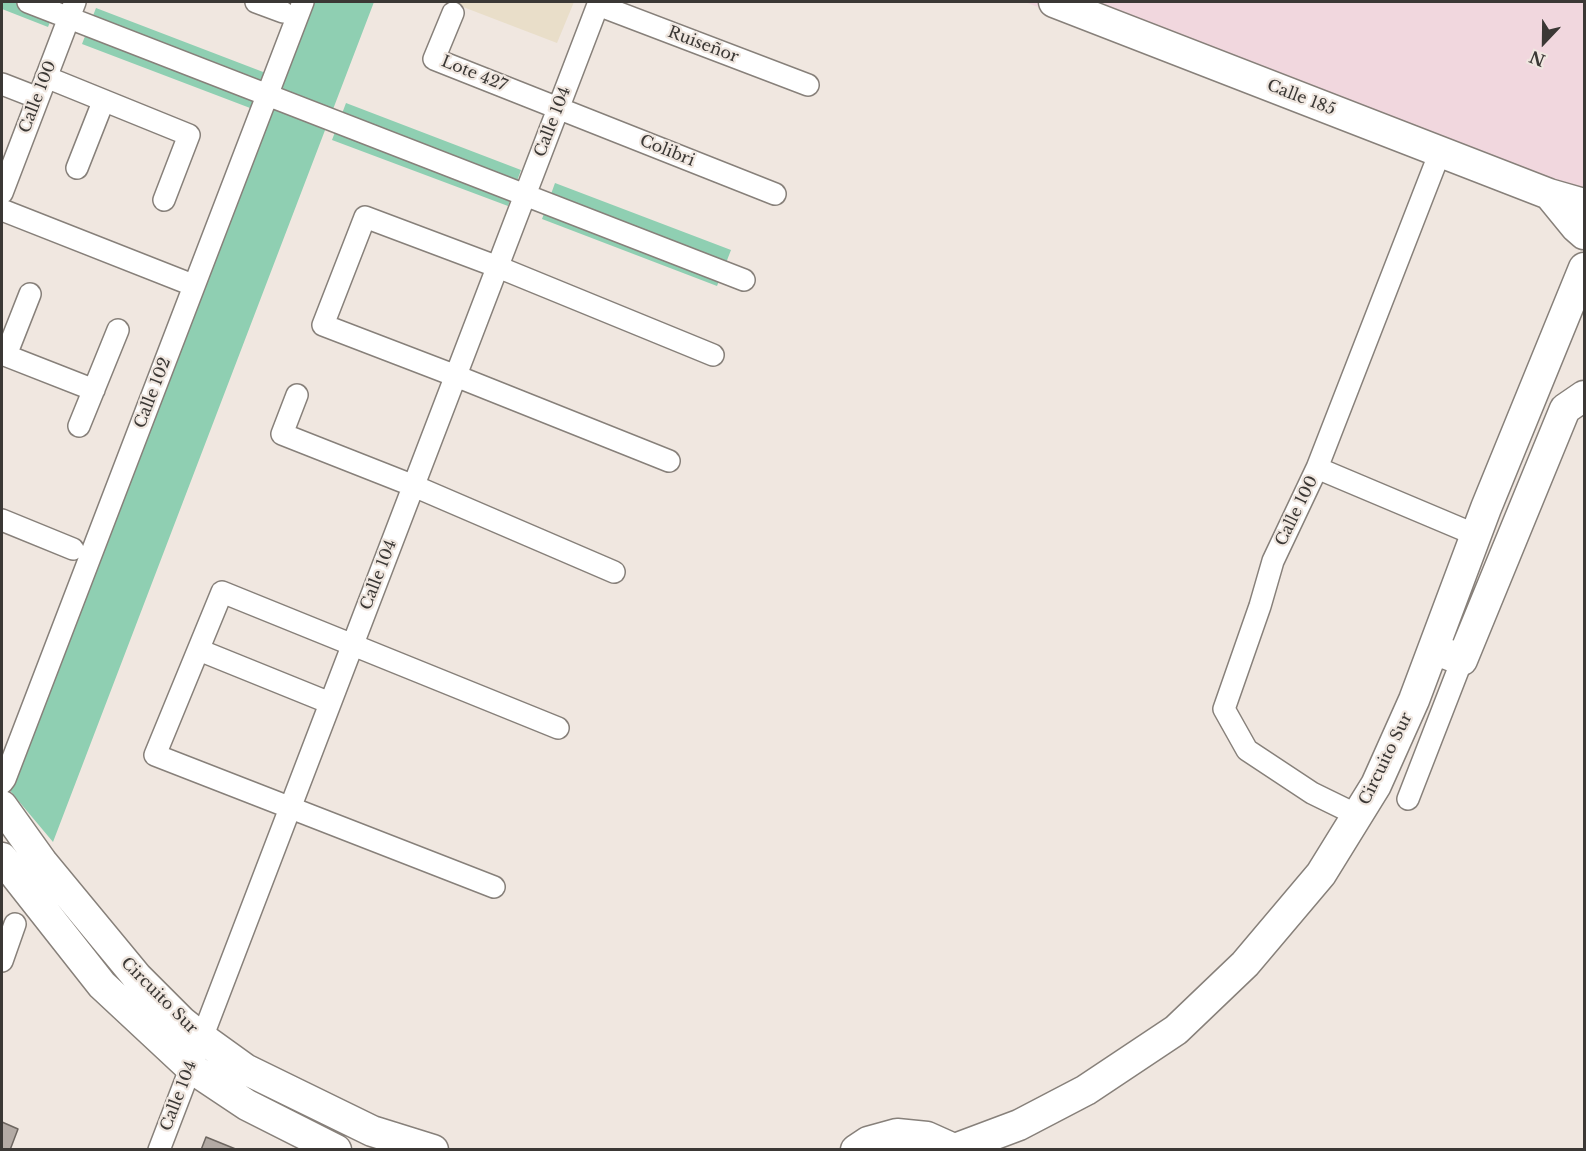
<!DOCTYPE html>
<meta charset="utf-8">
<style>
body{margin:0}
#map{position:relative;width:1586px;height:1151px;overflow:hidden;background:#f0e7e0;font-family:"Libre Baskerville",serif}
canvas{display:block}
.frame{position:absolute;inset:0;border:3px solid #3b3835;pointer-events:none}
.north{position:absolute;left:1514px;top:12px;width:60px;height:60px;-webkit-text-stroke:4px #f0e7e0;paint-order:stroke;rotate:202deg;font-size:16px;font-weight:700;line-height:24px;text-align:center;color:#3b3835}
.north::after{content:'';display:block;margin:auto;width:21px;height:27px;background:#3b3835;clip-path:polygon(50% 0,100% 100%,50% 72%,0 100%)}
</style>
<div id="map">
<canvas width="1586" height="1151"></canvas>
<div class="frame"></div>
<div class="north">N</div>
</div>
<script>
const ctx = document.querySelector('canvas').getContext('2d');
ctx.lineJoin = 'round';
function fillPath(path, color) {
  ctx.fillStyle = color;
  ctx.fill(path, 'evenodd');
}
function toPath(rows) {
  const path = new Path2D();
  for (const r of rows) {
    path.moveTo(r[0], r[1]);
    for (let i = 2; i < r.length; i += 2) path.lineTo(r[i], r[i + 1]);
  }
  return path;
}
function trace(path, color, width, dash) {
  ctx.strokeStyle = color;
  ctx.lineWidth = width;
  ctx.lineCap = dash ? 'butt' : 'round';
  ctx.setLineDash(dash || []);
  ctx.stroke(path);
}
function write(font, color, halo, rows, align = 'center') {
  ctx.font = font + ' "Libre Baskerville",serif';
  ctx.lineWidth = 4.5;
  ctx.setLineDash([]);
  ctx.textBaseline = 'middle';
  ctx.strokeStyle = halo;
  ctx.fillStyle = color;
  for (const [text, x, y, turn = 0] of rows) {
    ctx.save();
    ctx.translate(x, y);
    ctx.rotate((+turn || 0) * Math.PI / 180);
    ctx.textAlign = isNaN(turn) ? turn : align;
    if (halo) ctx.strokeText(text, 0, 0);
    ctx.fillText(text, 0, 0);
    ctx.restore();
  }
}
fillPath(toPath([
 [1025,2,1584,2,1584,219,1513,191]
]), '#f1d7de');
fillPath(toPath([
 [450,2,574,2,557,43]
]), '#e9dec9');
fillPath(toPath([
 [2,2,58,2,48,27,2,9],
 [309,2,374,2,53,842,6,786],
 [96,8,271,75,258,111,82,44],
 [346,103,521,170,508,206,332,140],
 [555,183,731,250,717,286,542,219]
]), '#8fcfb2');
const building = toPath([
 [2,1122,18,1129,10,1150,2,1150,2,1122],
 [206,1137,238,1150,201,1150,206,1137]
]);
fillPath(building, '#b3aaa4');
trace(building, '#6d6660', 1.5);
const street = toPath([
 [28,2,744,280],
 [256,2,283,12],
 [598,5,808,85],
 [453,13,434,59,775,194],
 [46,77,189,135,164,200],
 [2,84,38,98],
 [77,168,103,102],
 [2,193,75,2],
 [2,210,185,282],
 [2,354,94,390],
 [6,355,30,294],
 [297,395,282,434,414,486,614,572],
 [79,426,118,330],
 [669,461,456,376,323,325,365,217,498,267,713,355],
 [1317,468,1476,535],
 [2,520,73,549],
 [199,650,330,703],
 [2,783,5,779,303,2],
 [1408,799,1462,660],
 [1357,815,1312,793,1247,750,1224,709,1260,606,1273,561,1317,468,1440,152],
 [494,887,155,755,222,592,558,728],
 [2,961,15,924],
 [159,1150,599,2]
]);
const secondary = toPath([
 [1054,2,1549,194,1584,204],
 [1549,194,1576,227,1584,234],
 [1434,649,1462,660,1565,409,1584,396],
 [2,806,42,862,137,977,182,1022,202,1038,245,1069,372,1131,433,1150],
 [2,858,102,985,190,1067,247,1105,336,1150],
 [955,1149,1019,1125,1086,1090,1176,1030,1245,964,1321,874,1376,785,1414,700,1486,508,1584,268],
 [856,1150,868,1142,897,1134,927,1137,956,1150]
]);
trace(street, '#87807a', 24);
trace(secondary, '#87807a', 33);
trace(street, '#fff', 21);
trace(secondary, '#fff', 30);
write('16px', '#3b3835', '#f0e7e0', [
 ["Ruiseñor",703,45,21],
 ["Lote 427",474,74,22],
 ["Calle 100",38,97,-69],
 ["Calle 185",1301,98,21],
 ["Calle 104",553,122,-69],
 ["Colibri",667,151,22],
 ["Calle 102",153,393,-69],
 ["Calle 100",1297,511,-64],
 ["Calle 104",379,575,-69],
 ["Circuito Sur",1386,759,-64],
 ["Circuito Sur",159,996,45],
 ["Calle 104",179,1096,-69]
]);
</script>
